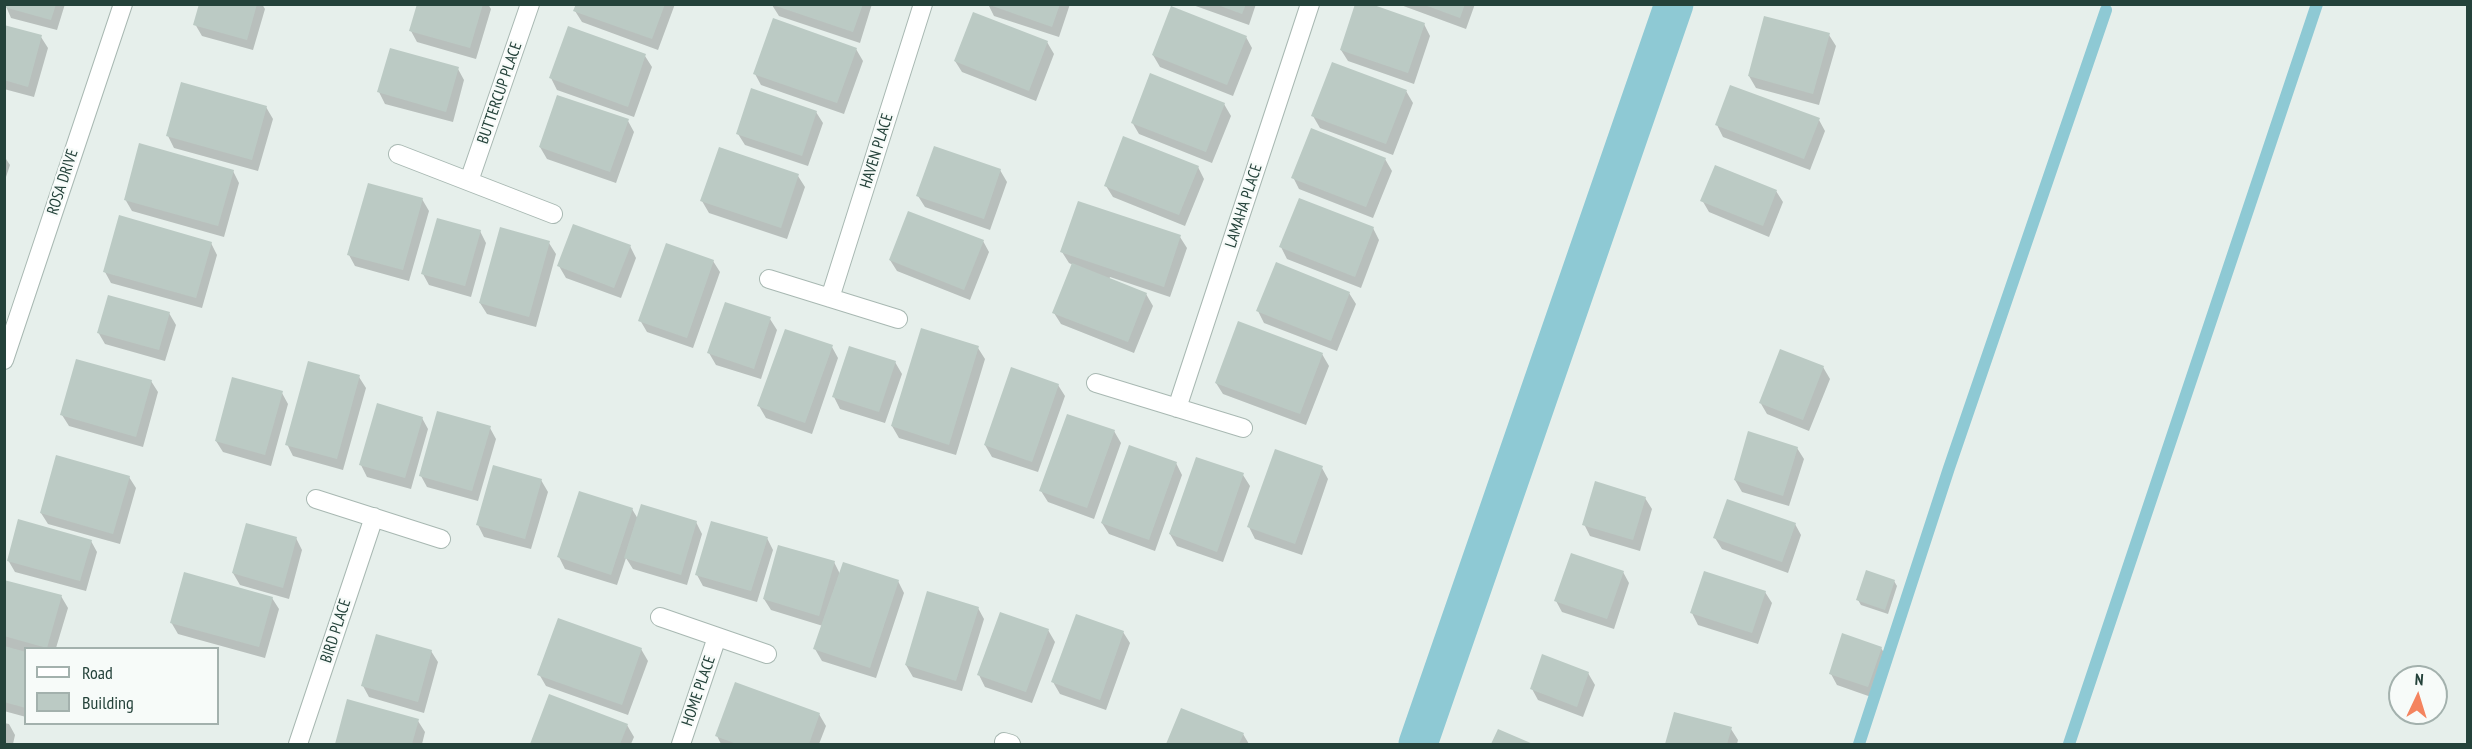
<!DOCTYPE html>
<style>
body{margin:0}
#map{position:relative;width:2472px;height:749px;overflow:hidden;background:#e6efeb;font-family:"PT Sans Narrow",sans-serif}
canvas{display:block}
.frame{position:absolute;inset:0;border:6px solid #24423a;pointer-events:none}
.legend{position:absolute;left:24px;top:647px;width:195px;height:78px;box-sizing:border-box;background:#f7fbf9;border:2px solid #a3b1ad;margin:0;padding:8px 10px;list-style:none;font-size:18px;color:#24423a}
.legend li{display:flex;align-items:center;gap:12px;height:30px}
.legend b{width:30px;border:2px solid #a3b1ad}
.north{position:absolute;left:2388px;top:665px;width:60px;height:60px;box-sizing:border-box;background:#f7fbf9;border:2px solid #a3b1ad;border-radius:50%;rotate:4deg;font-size:16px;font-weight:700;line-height:24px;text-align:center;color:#24423a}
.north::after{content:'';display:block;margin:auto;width:21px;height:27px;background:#f4845f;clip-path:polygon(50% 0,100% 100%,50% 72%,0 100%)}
</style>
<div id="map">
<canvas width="2472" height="749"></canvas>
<div class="frame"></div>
<ul class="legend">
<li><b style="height:8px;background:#fff"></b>Road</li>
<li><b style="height:16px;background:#bbcac4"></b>Building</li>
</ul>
<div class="north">N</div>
</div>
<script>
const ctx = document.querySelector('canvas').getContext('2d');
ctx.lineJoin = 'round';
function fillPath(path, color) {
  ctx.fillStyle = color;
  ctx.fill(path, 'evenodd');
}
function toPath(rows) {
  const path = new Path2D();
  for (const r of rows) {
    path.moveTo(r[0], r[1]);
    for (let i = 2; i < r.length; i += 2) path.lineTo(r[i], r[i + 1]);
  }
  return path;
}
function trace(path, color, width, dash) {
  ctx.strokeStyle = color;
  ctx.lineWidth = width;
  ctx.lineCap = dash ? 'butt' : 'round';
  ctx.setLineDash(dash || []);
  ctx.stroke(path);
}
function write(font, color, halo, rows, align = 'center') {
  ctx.font = font + ' "PT Sans Narrow",sans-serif';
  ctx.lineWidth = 4.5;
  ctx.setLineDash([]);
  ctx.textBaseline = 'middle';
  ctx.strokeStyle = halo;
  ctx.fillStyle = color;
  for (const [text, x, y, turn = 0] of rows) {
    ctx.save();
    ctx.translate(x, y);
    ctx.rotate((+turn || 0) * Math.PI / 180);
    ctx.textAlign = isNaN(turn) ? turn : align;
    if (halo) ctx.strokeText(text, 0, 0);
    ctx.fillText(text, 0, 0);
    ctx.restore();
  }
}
fillPath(toPath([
 [5,4,65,4,57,30,11,18],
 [200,4,262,4,265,9,253,50,202,36,195,24],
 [418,4,488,4,491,9,476,59,417,42,411,31],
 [577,4,675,4,658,50,582,22,575,11],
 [872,4,860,43,779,16,772,5],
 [988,4,1070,4,1059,37,994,16],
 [1190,4,1256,4,1249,25],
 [1398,4,1475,4,1466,29],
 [1424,24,1430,36,1414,84,1348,61,1341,50],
 [4,26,41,37,48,48,34,97,4,89],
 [1829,35,1836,46,1819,105,1756,88,1749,76],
 [1246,37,1252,48,1233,96,1160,67,1153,55],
 [1047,42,1054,54,1036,101,962,72,955,61],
 [856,49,863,61,844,114,761,85,755,74],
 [645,56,652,67,634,117,557,90,551,78],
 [458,69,464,80,453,122,385,104,379,92],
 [1406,91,1413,103,1393,155,1320,128,1313,116],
 [1224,104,1231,116,1212,163,1139,134,1132,122],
 [266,107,273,119,258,171,174,148,168,136],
 [816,112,823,123,808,166,745,145,738,134],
 [1819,120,1825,131,1810,170,1723,137,1717,125],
 [628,121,634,132,616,183,547,159,540,147],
 [4,156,10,165,4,183],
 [1385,159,1392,171,1373,218,1299,189,1293,177],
 [1198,167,1204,179,1185,226,1113,197,1106,186],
 [1000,170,1007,182,990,230,925,207,918,196],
 [233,171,239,183,224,237,132,211,125,199],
 [798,176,805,187,787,239,709,213,702,201],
 [1776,191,1783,202,1769,237,1709,212,1702,200],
 [422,199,429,211,409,281,355,266,349,255],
 [1373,228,1379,240,1361,288,1287,259,1281,247],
 [480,231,486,243,471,297,429,285,423,274],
 [1180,237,1187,248,1170,297,1110,277,1109,280,1146,294,1153,306,1134,353,1061,324,1054,313,1073,265,1069,263,1062,252],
 [983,241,989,252,970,300,897,271,890,260],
 [211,243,217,255,202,308,111,283,105,272],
 [549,243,556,254,536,327,487,314,480,303],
 [630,246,636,258,621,298,566,278,559,266],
 [713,261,720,272,693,348,647,332,640,320],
 [1349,293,1356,304,1337,351,1264,323,1258,311],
 [169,313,176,325,165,361,105,344,98,332],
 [770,319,777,330,761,379,716,365,709,353],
 [832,347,838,358,812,434,766,418,759,406],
 [978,348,985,359,956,455,899,438,892,426],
 [1322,354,1329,366,1306,425,1223,394,1216,383],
 [895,362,902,374,885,423,840,409,834,397],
 [1823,367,1830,379,1809,431,1767,414,1760,402],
 [359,377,366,388,343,470,293,456,287,444],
 [151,381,158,392,143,447,69,426,62,415],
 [1058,385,1065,396,1038,472,992,457,985,445],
 [282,393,288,404,271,466,223,452,216,441],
 [422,418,428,429,411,489,367,477,361,465],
 [490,428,496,439,478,501,427,487,421,476],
 [1114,431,1121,443,1094,519,1048,502,1041,491],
 [1797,448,1804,459,1789,506,1742,492,1735,480],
 [1176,463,1182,475,1155,551,1109,534,1102,523],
 [1322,468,1328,479,1302,555,1255,539,1249,527],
 [1243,475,1250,486,1223,562,1177,546,1170,534],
 [129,477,136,488,120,544,48,524,41,513],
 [541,480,548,492,531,549,484,537,478,525],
 [1645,498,1652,509,1640,551,1590,536,1584,524],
 [632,509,638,519,696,522,702,534,687,585,633,569,626,558,617,585,565,569,559,557],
 [1795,524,1801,535,1788,573,1722,549,1715,538],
 [296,538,302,550,289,599,240,585,233,573],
 [767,538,773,550,757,602,703,586,697,575],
 [91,541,97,552,86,591,15,572,8,560],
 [834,562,840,574,898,581,904,593,876,678,822,661,815,649,823,626,771,610,764,599],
 [1623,572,1629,583,1614,629,1562,612,1556,601],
 [4,581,61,596,68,608,56,648,26,648,26,717,4,711],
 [1894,581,1897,586,1888,614,1861,605,1858,600],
 [1765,592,1772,603,1758,644,1698,625,1692,613],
 [272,598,279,609,265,658,178,634,171,622],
 [978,608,984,619,962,691,913,677,906,665],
 [1048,630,1055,642,1032,703,985,687,979,675],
 [1123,632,1130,643,1106,710,1060,694,1053,682],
 [1881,648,1888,659,1874,698,1837,685,1831,674],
 [641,649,648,661,628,715,546,686,539,674],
 [431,651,438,662,424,713,369,697,363,686],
 [1588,673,1595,685,1583,717,1538,700,1532,689],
 [550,696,627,725,634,737,631,744,532,744],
 [1182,710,1243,734,1249,744,1168,744],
 [1676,713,1731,729,1738,740,1737,744,1666,744],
 [819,714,826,726,819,744,721,744,717,736],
 [418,721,425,732,422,744,336,744],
 [4,723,9,724,15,735,13,744,4,744],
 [1499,731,1529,744,1492,744]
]), '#0003');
trace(toPath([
 [1859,744,1949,468,2106,10],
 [2069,744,2317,4]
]), '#8ec9d4', 12);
trace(toPath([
 [1418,744,1674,4]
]), '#8ec9d4', 39);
fillPath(toPath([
 [4,4,56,4,51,20,4,7],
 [199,4,257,4,247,40,193,25],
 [417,4,483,4,470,48,409,31],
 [576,4,665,4,652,39,573,11],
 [770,4,863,4,853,32],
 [987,4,1060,4,1052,27],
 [1215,4,1246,4,1242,14],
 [1355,4,1371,4,1425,23,1408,73,1340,50],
 [1422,4,1465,4,1460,18],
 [1171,6,1247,36,1227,85,1152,55],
 [973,12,1048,41,1029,91,954,61],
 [1764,16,1830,33,1813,94,1748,76],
 [773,18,857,48,837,103,753,74],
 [4,25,42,35,28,87,4,80],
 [568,26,646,54,628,107,549,78],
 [390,48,459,67,446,112,377,92],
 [1332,62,1407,90,1386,144,1311,116],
 [1150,73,1225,103,1206,152,1131,123],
 [181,82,267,106,252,160,166,136],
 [1730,85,1820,118,1804,159,1715,125],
 [751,88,817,111,802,156,736,134],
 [557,95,629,119,610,172,539,147],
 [1311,128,1386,158,1366,207,1291,178],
 [1123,136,1199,166,1179,215,1104,186],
 [139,143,234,170,218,226,124,200],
 [934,146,1001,169,984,219,916,196],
 [719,147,799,174,781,228,700,201],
 [1715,165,1777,190,1763,226,1700,201],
 [368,183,423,198,403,270,347,255],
 [1299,198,1374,227,1355,277,1279,247],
 [1078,201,1181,235,1164,287,1060,252],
 [908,211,984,240,964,290,889,260],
 [119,215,212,242,196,298,103,272],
 [437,218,481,230,465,286,421,274],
 [573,224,631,245,614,288,557,266],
 [500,227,550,241,529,317,479,303],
 [666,243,714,260,687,338,638,321],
 [1276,262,1350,292,1331,341,1256,311],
 [1072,263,1147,293,1128,342,1052,313],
 [108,295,170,312,159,350,97,333],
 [725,302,771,317,754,369,707,353],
 [1238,321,1323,353,1300,414,1215,383],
 [921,328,979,346,949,445,891,426],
 [785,329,833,345,805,423,757,406],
 [849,346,896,361,879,412,832,397],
 [1780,349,1824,366,1803,420,1759,403],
 [76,359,152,380,136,437,60,415],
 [308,361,360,375,337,459,285,445],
 [1011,367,1059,384,1032,462,984,445],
 [232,377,283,391,265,455,215,441],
 [377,403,423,417,405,478,359,465],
 [437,411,491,426,472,491,419,476],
 [1067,414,1115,430,1087,508,1039,491],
 [1748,431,1798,447,1783,496,1734,480],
 [1129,445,1177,462,1149,540,1101,523],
 [1275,449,1323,466,1295,544,1247,527],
 [56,455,130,476,113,534,40,513],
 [1196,457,1244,473,1217,552,1169,534],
 [493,465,542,479,525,539,476,525],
 [1595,481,1646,497,1633,540,1582,525],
 [579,491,633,508,611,575,557,557],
 [1727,499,1796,523,1782,562,1713,538],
 [641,504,697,521,681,575,624,558],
 [18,519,92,540,80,581,7,561],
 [711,521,768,537,751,591,695,575],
 [246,523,297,537,283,588,232,573],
 [778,545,835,561,819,616,763,599],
 [1571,553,1624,571,1607,619,1554,601],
 [843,562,899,580,870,668,813,649],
 [1866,570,1895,580,1885,610,1856,600],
 [1704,571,1766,591,1752,633,1690,613],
 [184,572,273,597,259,647,170,623],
 [4,580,62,595,47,648,4,636],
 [927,591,979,607,956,681,905,665],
 [1000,612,1049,629,1026,692,977,675],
 [1076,614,1124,631,1100,700,1051,682],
 [558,618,642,648,622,705,537,675],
 [1842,633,1882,647,1868,687,1829,674],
 [376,634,432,650,418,702,361,686],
 [4,646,26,652,26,708,4,702],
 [1542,654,1589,672,1577,707,1530,689],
 [735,682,820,713,809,744,737,744,715,736],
 [549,694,628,724,620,744,530,744],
 [347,699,419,719,412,744,335,744],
 [1181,708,1244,733,1239,744,1166,744],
 [1674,712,1732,727,1727,744,1665,744],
 [1498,729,1533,744,1491,744]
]), '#bbcac4');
const minor = toPath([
 [398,154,553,214],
 [469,181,530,4],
 [769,279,898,319],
 [830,298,923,4],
 [4,360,123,4],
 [1096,383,1243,428],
 [1177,408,1310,4],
 [316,499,441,539],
 [660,617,767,654],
 [1004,742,1011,744],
 [298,744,374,517],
 [681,744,717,637]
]);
trace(minor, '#a8b8b2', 20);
trace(minor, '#fff', 18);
write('16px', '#24423a', '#f7fbf9', [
 ["BUTTERCUP PLACE",500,93,-71],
 ["HAVEN PLACE",877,151,-73],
 ["ROSA DRIVE",63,182,-72],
 ["LAMAHA PLACE",1244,206,-72],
 ["BIRD PLACE",336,631,-72],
 ["HOME PLACE",699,691,-71]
]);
</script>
